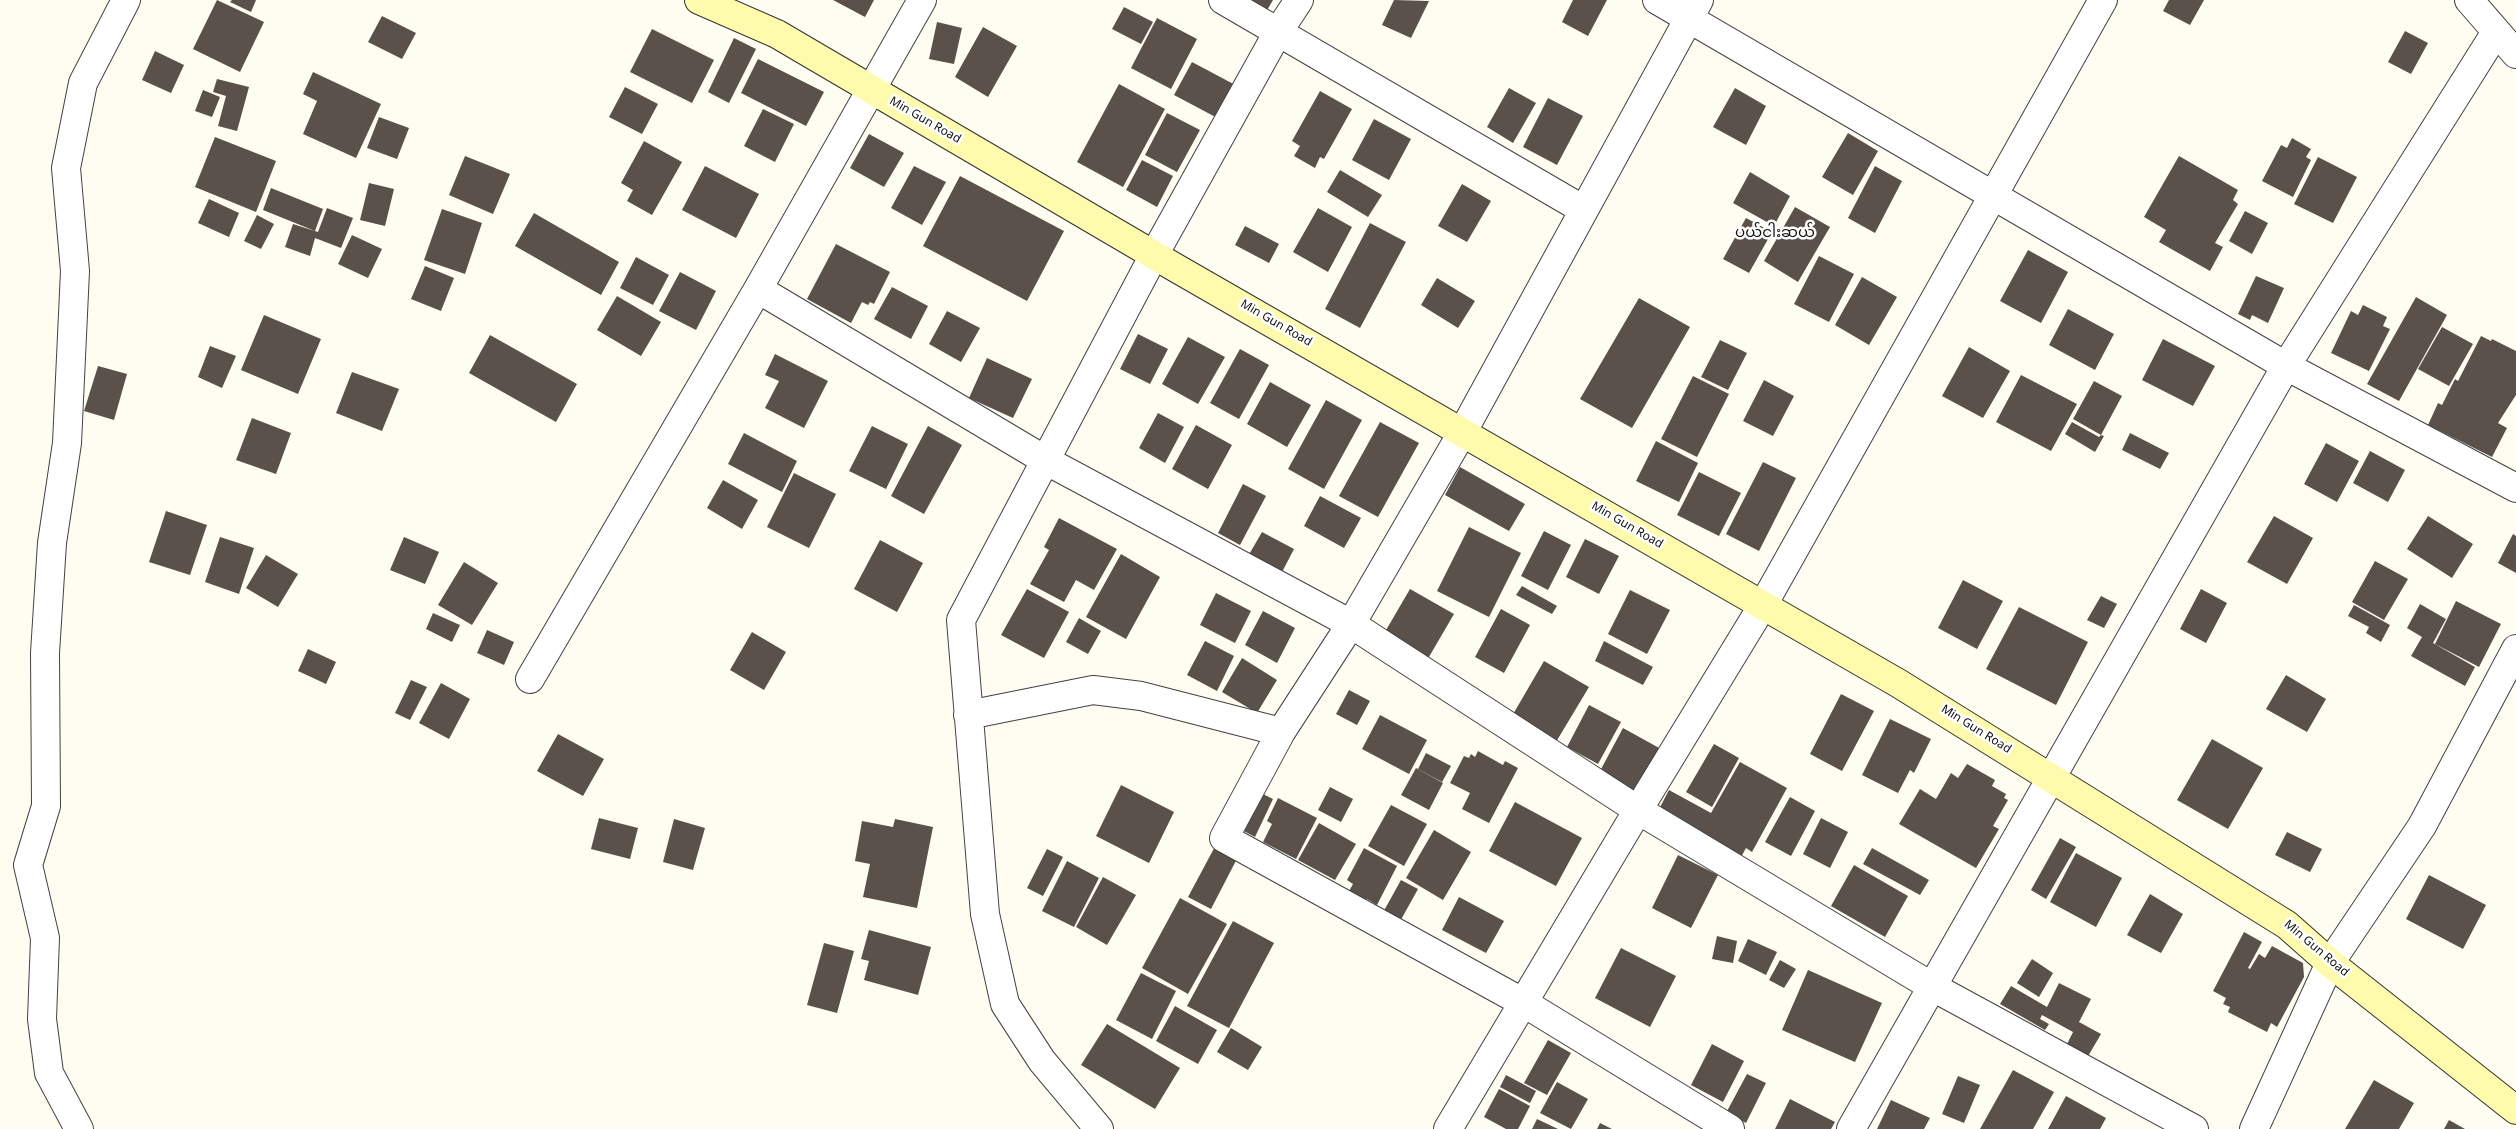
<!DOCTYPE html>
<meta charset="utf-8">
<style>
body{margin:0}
canvas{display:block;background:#fffdf2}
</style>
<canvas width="2516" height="1129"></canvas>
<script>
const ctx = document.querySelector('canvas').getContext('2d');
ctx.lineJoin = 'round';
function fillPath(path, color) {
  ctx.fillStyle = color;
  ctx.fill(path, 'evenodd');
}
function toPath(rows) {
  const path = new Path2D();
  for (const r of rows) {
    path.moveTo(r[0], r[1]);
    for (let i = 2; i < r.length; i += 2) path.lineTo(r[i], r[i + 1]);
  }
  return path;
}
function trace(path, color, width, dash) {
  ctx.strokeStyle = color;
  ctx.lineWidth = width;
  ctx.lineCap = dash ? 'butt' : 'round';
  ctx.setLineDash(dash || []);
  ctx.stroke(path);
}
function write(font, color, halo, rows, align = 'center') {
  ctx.font = font + ' Georgia,"Noto Sans Myanmar",serif';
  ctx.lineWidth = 5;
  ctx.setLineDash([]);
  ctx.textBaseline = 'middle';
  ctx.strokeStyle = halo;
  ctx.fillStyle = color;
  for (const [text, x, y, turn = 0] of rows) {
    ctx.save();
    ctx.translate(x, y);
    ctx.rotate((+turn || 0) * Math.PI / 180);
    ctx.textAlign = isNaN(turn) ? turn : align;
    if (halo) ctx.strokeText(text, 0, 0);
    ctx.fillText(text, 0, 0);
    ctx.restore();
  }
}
fillPath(toPath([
 [217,0,264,22,240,72,193,49],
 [232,0,256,0,251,12,230,2],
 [833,0,874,0,865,17],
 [1243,0,1273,0,1266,12],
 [1394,0,1429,1,1411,38,1382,25],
 [1573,0,1607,0,1588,36,1562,22],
 [2169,0,2204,0,2190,25,2163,11],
 [1124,7,1153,22,1141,44,1112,29],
 [382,16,416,33,402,59,368,42],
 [1157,18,1197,39,1171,89,1131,68],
 [937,22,962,28,954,64,929,59],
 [983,27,1017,46,988,97,955,77],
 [652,29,714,60,692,103,630,72],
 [2405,31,2428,43,2411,74,2388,62],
 [734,38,756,49,729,103,708,92],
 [155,51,184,65,171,93,142,80],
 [758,59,824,92,806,126,741,93],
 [1192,62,1241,88,1223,121,1174,95],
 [313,72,381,104,356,158,303,134,317,101,303,94],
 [217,79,249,87,237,131,218,126,226,96,213,92],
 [1119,84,1165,109,1123,187,1077,162],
 [625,87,658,104,642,134,609,117],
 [1509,88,1536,103,1513,143,1487,127],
 [1735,88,1766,106,1746,145,1713,127],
 [203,90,220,97,212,117,195,111],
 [1320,91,1352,109,1324,159,1320,157,1315,168,1294,156,1300,146,1292,141],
 [1548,98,1583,116,1557,165,1523,147],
 [763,109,794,124,775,162,744,146],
 [1167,113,1200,130,1177,172,1145,155],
 [379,117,409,128,397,159,367,148],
 [1374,119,1411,139,1389,180,1352,160],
 [1848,133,1878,151,1853,195,1822,177],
 [869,134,904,153,884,187,850,168],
 [215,137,276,161,256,212,195,187],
 [2292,138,2311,149,2306,157,2311,160,2293,197,2262,181,2281,145,2287,148],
 [644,141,682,162,652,215,627,201,633,190,621,183],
 [465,156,510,174,493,214,449,195],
 [2179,156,2238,190,2233,200,2238,204,2215,243,2223,247,2210,271,2159,242,2166,230,2144,217],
 [2318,157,2357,177,2333,223,2294,204],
 [1142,160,1173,176,1157,207,1126,190],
 [705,166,759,194,736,238,682,210],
 [914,166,946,182,922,225,891,208],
 [1875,166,1902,181,1875,233,1848,218],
 [1340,170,1382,195,1368,217,1327,192],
 [1750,172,1790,196,1774,226,1733,203],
 [960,176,1064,231,1027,301,923,246],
 [369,183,394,189,385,226,360,220],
 [1462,184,1491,201,1467,242,1438,226],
 [271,188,323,209,315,231,263,210],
 [209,199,239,213,229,237,198,223],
 [1795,207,1830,227,1798,282,1764,261],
 [327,208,353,218,341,248,315,238,310,256,285,247,293,224,318,232],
 [1318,208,1352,227,1328,272,1293,252],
 [442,209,482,223,465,274,424,260],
 [2245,211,2268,223,2252,254,2229,241],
 [534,213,619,262,601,295,515,246],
 [257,215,274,224,261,249,244,241],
 [1746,218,1772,232,1749,273,1723,259],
 [1370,223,1406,242,1360,328,1325,309],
 [1245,226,1279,244,1269,263,1235,245],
 [352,235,382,249,368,278,338,264],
 [836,244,890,272,874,304,870,302,868,305,862,302,851,323,807,299],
 [2028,250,2068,272,2041,323,2000,301],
 [1819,256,1854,274,1829,322,1794,304],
 [636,257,669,275,653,305,620,288],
 [425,266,454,278,441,311,411,299],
 [680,272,716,291,696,330,659,311],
 [2256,276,2284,288,2268,323,2252,315,2250,320,2238,314],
 [1862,277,1897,297,1869,345,1835,325],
 [1437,278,1475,301,1458,328,1421,305],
 [892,287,928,306,911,339,874,319],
 [617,296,661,322,641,356,597,330],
 [2416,297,2447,315,2399,401,2367,384],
 [1639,298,1690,327,1632,428,1580,399],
 [2363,305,2387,317,2383,326,2390,329,2369,371,2331,353,2351,311,2358,315],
 [2068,309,2114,334,2095,370,2049,345],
 [947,311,980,328,961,362,929,344],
 [264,315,321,339,298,394,241,370],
 [2442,327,2473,344,2449,386,2418,369],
 [1138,334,1168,349,1150,384,1120,369],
 [490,335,577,384,556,422,469,373],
 [2481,336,2491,341,2492,339,2516,351,2516,395,2498,423,2507,428,2492,457,2428,425,2438,403,2442,405,2455,379,2458,381],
 [1188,337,1225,357,1198,404,1162,384],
 [2163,339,2215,366,2193,406,2142,380],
 [1720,340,1747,353,1728,390,1701,377],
 [210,346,236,356,222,388,198,377],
 [1969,347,2010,371,1983,418,1942,396],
 [1240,349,1269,365,1239,419,1210,403],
 [775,354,828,381,804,428,765,408,779,381,765,375],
 [987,358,1032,379,1013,418,969,398],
 [98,366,127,374,114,420,84,411],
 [352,372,399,389,382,431,336,413],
 [2021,375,2077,404,2051,451,1996,422],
 [1693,376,1729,394,1697,457,1661,439],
 [1764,380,1794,396,1773,436,1743,421],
 [2094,381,2122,396,2101,435,2104,436,2095,452,2065,434,2072,422,2099,437,2101,435,2073,419],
 [1270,382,1311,405,1287,447,1247,424],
 [1326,400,1362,420,1324,489,1288,469],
 [1158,413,1184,427,1165,463,1139,448],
 [252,418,291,433,276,474,236,460],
 [1380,422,1419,443,1378,517,1339,496],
 [1196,425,1232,445,1208,489,1172,469],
 [872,426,908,444,886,489,849,471],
 [928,426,962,445,924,514,891,496],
 [744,433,797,461,782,492,728,464],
 [2130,433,2169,453,2160,469,2122,450],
 [1656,441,1698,463,1679,502,1636,481],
 [2326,443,2359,461,2337,502,2304,484],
 [2370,451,2405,470,2388,502,2353,483],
 [1763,462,1796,478,1759,551,1726,534],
 [1460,467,1525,504,1509,531,1445,495],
 [1699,472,1741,493,1719,536,1677,515],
 [794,473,836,494,809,548,767,527],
 [723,480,758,500,742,529,707,508],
 [1243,484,1266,496,1240,545,1218,533],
 [1320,496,1361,518,1344,548,1304,526],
 [166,511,207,525,190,575,149,562],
 [2274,516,2313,538,2287,584,2247,562],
 [2428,516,2473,544,2452,578,2407,549],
 [1059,518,1117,549,1094,590,1076,580,1064,602,1030,584,1049,550,1044,547],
 [1469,527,1521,553,1489,617,1437,591],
 [1544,531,1571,545,1548,590,1521,576],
 [1262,532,1294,549,1280,576,1247,558],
 [2513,534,2516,536,2516,573,2498,563],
 [220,537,254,548,239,594,205,582],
 [404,537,439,552,425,584,390,570],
 [1585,539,1619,556,1599,594,1566,577],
 [880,540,923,563,897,612,854,589],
 [1121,554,1160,577,1126,639,1086,617],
 [266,555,298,574,278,607,246,588],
 [2375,561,2408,579,2384,620,2352,602],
 [464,562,498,583,472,625,438,605],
 [1963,580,2003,601,1977,649,1938,628],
 [1522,586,1557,606,1552,614,1516,595],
 [1027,589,1069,612,1044,658,1001,635],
 [1410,589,1454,614,1426,662,1382,637],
 [2201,589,2227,603,2206,643,2180,629],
 [1630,590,1670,610,1647,654,1608,634],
 [1216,593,1251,611,1235,643,1200,625],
 [2101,596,2117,604,2104,628,2087,620],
 [2456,601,2501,624,2479,667,2435,644],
 [2420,604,2446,619,2433,643,2475,667,2465,686,2411,656,2422,637,2407,628],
 [2354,605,2390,625,2381,642,2366,633,2369,627,2348,616],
 [2019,607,2088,642,2056,705,1986,669],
 [1501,609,1530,625,1504,673,1475,657],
 [1263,611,1295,628,1277,663,1245,645],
 [433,613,460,625,452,642,426,629],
 [1079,618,1101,631,1088,654,1066,642],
 [487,630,514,642,504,665,477,653],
 [752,632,786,652,764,690,730,670],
 [1205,641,1234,656,1217,691,1187,675],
 [1604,641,1653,667,1643,685,1595,661],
 [308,649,336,662,326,684,298,671],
 [1242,658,1277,680,1257,713,1222,692],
 [1544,661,1589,687,1556,742,1512,716],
 [2286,675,2326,699,2307,732,2266,709],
 [411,680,427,687,410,720,395,713],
 [441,683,470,699,449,739,419,723],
 [1349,690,1370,701,1357,725,1336,714],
 [1841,694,1874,711,1842,771,1810,754],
 [1589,705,1621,722,1598,764,1567,747],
 [1380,715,1427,740,1409,774,1362,749],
 [1890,719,1931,739,1914,773,1910,770,1898,793,1862,775],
 [1623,728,1661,749,1637,792,1600,771],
 [558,734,604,759,583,796,537,771],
 [2212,739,2263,768,2228,829,2177,800],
 [1714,744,1739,758,1712,807,1686,792],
 [1478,751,1503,765,1505,761,1518,768,1489,823,1462,809,1470,793,1450,783,1464,756,1469,758,1471,754,1475,757],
 [1426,753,1451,766,1442,782,1418,769],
 [1740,762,1787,788,1752,852,1746,848,1740,859,1657,813,1669,790,1711,813],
 [1967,764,1995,780,1992,786,2006,794,2004,798,2008,800,1993,826,1999,829,1976,868,1899,824,1920,789,1936,799,1951,773,1958,778],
 [1416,768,1443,783,1429,810,1401,795],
 [1121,785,1174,812,1149,863,1096,836],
 [1330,787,1353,799,1341,822,1318,810],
 [1261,793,1273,799,1255,837,1242,830],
 [1790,797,1815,811,1791,856,1765,842],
 [1278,798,1317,818,1296,859,1263,842,1272,824,1267,821],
 [1515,802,1582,838,1556,886,1489,851],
 [1391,805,1427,824,1404,866,1368,846],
 [599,818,638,828,630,859,591,849],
 [1821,818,1848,832,1830,868,1803,854],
 [674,819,705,828,693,870,663,862],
 [895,819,933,827,917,908,863,897,870,864,855,861,862,821,893,827],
 [1319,823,1356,844,1335,880,1298,860],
 [1434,830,1471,852,1443,900,1406,878],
 [2287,832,2322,849,2310,872,2275,855],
 [2060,838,2076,847,2046,899,2031,890],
 [1219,839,1241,851,1211,909,1188,897],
 [1364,848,1397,866,1377,905,1367,899,1365,902,1348,893,1353,884,1347,880],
 [1872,848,1929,880,1920,895,1863,864],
 [1047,849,1063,857,1043,896,1027,888],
 [2076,853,2122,878,2096,927,2050,902],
 [1678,855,1718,875,1691,928,1652,908],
 [1067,861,1099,878,1074,927,1042,911],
 [1854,865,1908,896,1885,937,1831,906],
 [2429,875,2486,905,2463,949,2406,919],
 [1103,877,1136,895,1107,945,1076,927],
 [1401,880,1418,889,1398,925,1381,916],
 [2150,894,2183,914,2161,953,2127,935],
 [1459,897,1504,921,1486,953,1442,930],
 [1180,898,1227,924,1188,994,1142,968],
 [1233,921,1274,943,1229,1028,1187,1006],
 [869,930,931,947,918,995,864,980,869,961,861,959],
 [2244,932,2262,942,2248,968,2250,969,2259,954,2265,958,2272,946,2303,963,2304,977,2277,1027,2271,1023,2267,1032,2228,1012,2230,1007,2223,1004,2226,998,2213,991],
 [1717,936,1737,941,1733,963,1712,959],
 [1748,939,1777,952,1766,975,1738,961],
 [824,943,854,951,837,1013,807,1005],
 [1621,948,1676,976,1650,1027,1595,998],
 [2032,959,2053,973,2039,997,2017,983],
 [1780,960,1796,969,1784,988,1769,980],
 [1808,970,1882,1003,1855,1062,1782,1030],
 [1141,973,1176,991,1152,1039,1116,1020],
 [2059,983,2091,999,2079,1022,2101,1034,2087,1058,2066,1046,2073,1032,2042,1015,2040,1019,2049,1024,2045,1030,2000,1004,2011,986,2047,1007],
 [1175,1006,1217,1030,1198,1064,1156,1041],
 [1107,1024,1180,1068,1155,1109,1081,1065],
 [1231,1028,1262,1047,1248,1070,1217,1052],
 [1548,1040,1571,1053,1547,1095,1524,1083],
 [1712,1044,1744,1061,1723,1102,1691,1085],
 [2013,1070,2054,1092,2033,1129,1980,1129],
 [1747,1074,1766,1083,1746,1123,1726,1113],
 [1506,1075,1536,1091,1530,1103,1500,1087],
 [1958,1076,1980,1085,1964,1123,1942,1114],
 [2374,1080,2414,1103,2399,1129,2345,1129],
 [1557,1082,1588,1099,1571,1129,1540,1113],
 [1499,1089,1530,1106,1518,1129,1506,1129,1484,1117],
 [2066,1096,2106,1118,2100,1129,2048,1129],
 [1790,1099,1835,1122,1831,1129,1775,1129],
 [1891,1100,1930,1118,1924,1129,1877,1129],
 [1537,1119,1558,1129,1532,1129],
 [2449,1120,2465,1129,2444,1129],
 [1600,1123,1612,1129,1597,1129]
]), '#5a514a');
const street = toPath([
 [1223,0,1584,210],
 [1657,0,2286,366,2516,488],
 [1699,0,1462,433,1351,624,1281,732,1224,838,1524,1003,1730,1129],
 [2469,0,2516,54],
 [758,289,1045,460,1351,624,1638,810,1931,986,2194,1129],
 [530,679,758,289,922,0],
 [968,715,1093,690,1141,696,1281,732],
 [79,1129,49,1073,42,1019,45,938,28,865,46,806,45,653,52,543,67,443,75,271,66,168,83,83,126,0],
 [1099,1129,1042,1061,1005,1004,985,914,961,620,1154,255,1278,32,1299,0],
 [1448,1129,1638,810,1763,605,2103,0],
 [1851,1129,2286,366,2496,32],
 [2254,1129,2330,963,2422,826,2516,649]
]);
const secondary = toPath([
 [699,0,777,34,1176,268,1898,683,2287,925,2330,963,2516,1110]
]);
trace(street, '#424242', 30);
trace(secondary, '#313131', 30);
trace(street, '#fff', 28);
trace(secondary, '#fffbad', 28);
write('12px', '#0f0f0f', '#fff', [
 ["Min Gun Road",924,122,30],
 ["Min Gun Road",1275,325,30],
 ["Min Gun Road",1626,527,30],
 ["Min Gun Road",1975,731,32],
 ["Min Gun Road",2315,950,40]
]);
write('15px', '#0f0f0f', '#fff', [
 ["ပယ်ငါးဆယ်",1775,235]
]);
</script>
